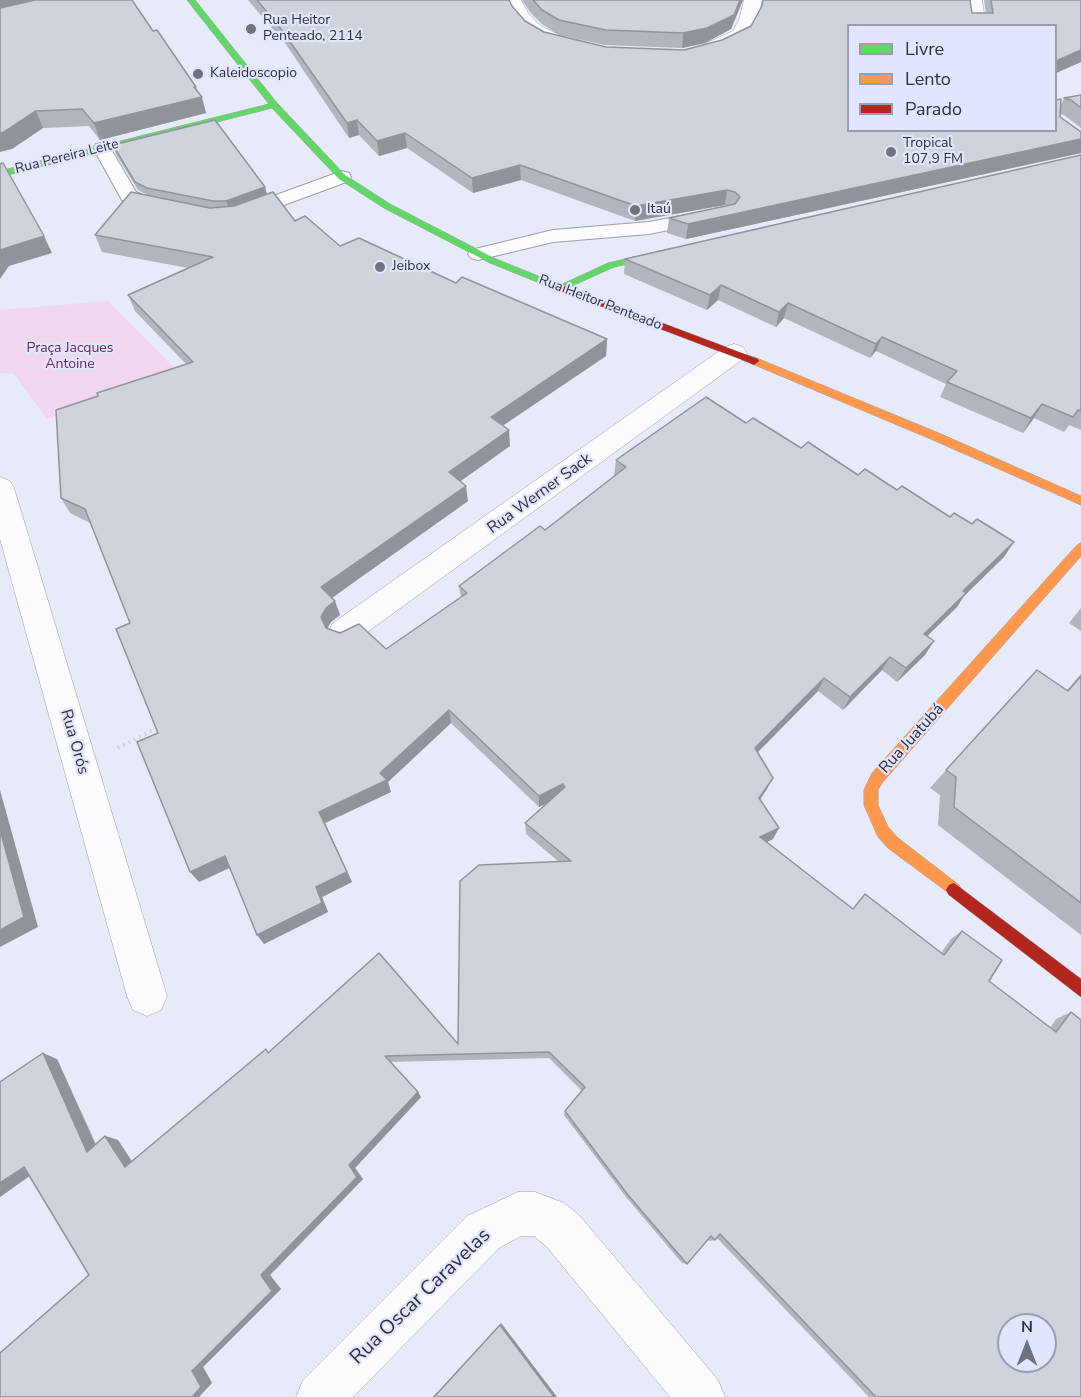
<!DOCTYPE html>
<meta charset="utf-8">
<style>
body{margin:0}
#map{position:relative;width:1081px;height:1397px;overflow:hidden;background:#e7eaf8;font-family:"Nunito Sans",sans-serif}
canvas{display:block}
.legend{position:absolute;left:847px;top:24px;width:210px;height:108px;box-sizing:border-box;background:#e1e5fe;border:2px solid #9a9db0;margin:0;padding:8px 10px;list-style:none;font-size:18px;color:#30313b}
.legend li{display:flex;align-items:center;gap:12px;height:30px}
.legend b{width:30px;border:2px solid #9a9db0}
.north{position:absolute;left:997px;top:1313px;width:60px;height:60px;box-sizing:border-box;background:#e1e5fe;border:2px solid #9a9db0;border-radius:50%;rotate:0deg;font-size:16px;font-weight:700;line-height:24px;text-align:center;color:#30313b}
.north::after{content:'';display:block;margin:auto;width:21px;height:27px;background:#70727d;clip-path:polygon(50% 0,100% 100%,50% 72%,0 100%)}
</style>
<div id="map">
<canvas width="1081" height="1397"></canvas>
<ul class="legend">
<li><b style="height:8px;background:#63d668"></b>Livre</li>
<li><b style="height:8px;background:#ff974d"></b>Lento</li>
<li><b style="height:8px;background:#b3261e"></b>Parado</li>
</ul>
<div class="north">N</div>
</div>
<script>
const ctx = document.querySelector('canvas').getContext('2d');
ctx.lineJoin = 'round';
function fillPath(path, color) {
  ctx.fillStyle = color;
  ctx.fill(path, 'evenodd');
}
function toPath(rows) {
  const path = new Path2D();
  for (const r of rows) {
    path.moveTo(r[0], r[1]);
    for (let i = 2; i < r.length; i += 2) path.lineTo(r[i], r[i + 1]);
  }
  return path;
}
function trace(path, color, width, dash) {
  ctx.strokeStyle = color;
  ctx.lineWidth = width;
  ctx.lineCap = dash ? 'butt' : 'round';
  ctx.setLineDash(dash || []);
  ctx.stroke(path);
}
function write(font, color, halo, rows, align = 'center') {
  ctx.font = font + ' "Nunito Sans",sans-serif';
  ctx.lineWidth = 4.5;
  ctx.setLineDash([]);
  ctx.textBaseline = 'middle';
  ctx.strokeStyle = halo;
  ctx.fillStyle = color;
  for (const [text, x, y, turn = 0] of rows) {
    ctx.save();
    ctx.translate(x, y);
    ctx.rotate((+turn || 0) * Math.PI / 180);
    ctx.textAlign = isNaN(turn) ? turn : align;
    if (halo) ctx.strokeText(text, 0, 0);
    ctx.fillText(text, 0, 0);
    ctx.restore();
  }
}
fillPath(toPath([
 [108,301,181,375,47,419,14,374,0,373,0,310]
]), '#f0d7ee');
const lane = toPath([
 [102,143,108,144,136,192,150,198,171,203,174,207,171,211,164,213,144,209,122,200,93,148,96,144,102,143],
 [342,171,349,173,351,177,349,181,249,218,235,218,232,214,235,210,342,171],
 [707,211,714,213,717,217,714,221,649,234,553,242,478,260,471,258,468,254,471,250,553,230,649,222,707,211]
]);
const street = toPath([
 [503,0,521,0,528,13,541,26,569,40,571,44,569,48,562,50,545,45,527,34,514,19,503,0],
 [744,0,762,0,757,20,747,39,712,55,698,55,695,51,698,47,733,31,739,20,744,0],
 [964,0,982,0,986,26,968,26,964,0],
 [734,344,743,347,747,353,743,359,355,641,344,645,333,641,328,632,333,623,725,347,734,344],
 [0,477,10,481,14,488,167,996,161,1010,147,1016,133,1010,127,996,0,539,0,477],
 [518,1192,535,1192,548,1197,564,1203,579,1215,718,1380,725,1397,670,1397,547,1247,534,1236,521,1236,499,1248,353,1397,296,1397,303,1380,467,1216,518,1192]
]);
const fast = toPath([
 [187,0,195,0,277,103,345,175,390,204,496,259,548,280,548,284,542,284,490,263,384,208,339,179,272,108,0,177,0,171,269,104,187,0],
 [669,249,674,252,672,254,614,267,563,290,555,290,554,288,608,263,669,249]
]);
const slow = toPath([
 [754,357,941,434,1081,496,1081,505,933,440,750,363,750,359,754,357],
 [1081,543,1081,556,882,783,878,790,878,805,888,827,898,838,959,885,962,890,959,895,954,897,888,848,878,837,864,805,864,790,872,773,1077,545,1081,543]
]);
const jam = toPath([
 [545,279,758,359,759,361,754,365,750,363,542,284,540,282,545,279],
 [954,883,1081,979,1081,997,949,895,946,890,949,885,954,883]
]);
trace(lane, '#9d9fa9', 2);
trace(street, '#9d9fa9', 1);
trace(fast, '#9d9fa9', 1);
trace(slow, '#9d9fa9', 1);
trace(jam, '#9d9fa9', 1);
trace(toPath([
 [118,748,159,727]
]), '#cdced3', 4, [1.5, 4.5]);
fillPath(lane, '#fbfcfe');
fillPath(street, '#fbfcfe');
fillPath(fast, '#63d668');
fillPath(slow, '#ff974d');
fillPath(jam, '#b3261e');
fillPath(toPath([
 [0,0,153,31,198,92,206,113,100,140,89,126,43,128,12,149],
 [248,0,509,0,512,6,525,21,544,32,606,47,684,50,972,13,986,13,984,0,1081,0,1081,62,1056,73,1056,26,849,130,1061,105,1064,98,1081,95,1081,128,1064,115,1061,114,1060,117,1081,132,1081,153,686,239,667,233,669,218,728,206,725,205,635,221,521,180,473,193,407,148,379,156,359,135,349,138,285,43],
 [522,0,743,0,731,29,705,43,682,48,605,45,559,35,542,24,530,12],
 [113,145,265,187,267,195,295,221,340,246,456,283,607,339,606,356,503,425,510,446,460,481,468,501,332,598,335,601,340,615,331,622,327,628,386,649,461,597,459,586,545,530,615,476,614,476,616,460,746,423,801,448,858,475,897,490,1004,557,964,596,957,607,927,636,925,655,897,682,882,670,843,710,818,691,758,752,767,789,760,799,773,839,766,842,853,909,865,894,941,953,951,939,962,931,989,981,1050,1028,1056,1019,1071,1012,1081,1397,869,1397,717,1238,715,1240,710,1241,708,1239,687,1264,682,1263,626,1197,564,1115,565,1111,582,1091,549,1058,390,1062,421,1097,355,1168,363,1179,270,1275,281,1289,203,1367,212,1383,89,1275,30,1176,0,1197,0,1082,57,1059,96,1144,105,1136,118,1140,132,1161,270,1052,458,1044,558,861,526,834,525,823,547,803,539,807,451,723,388,782,391,792,325,823,352,882,322,897,328,912,264,944,230,868,199,882,158,733,130,623,90,523,70,513,61,498,98,396,186,364,135,311,128,295,188,268,102,252,95,235,150,196,138,190,116,154],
 [151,196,212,208,210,208],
 [1081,155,1081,430,1069,425,1064,432,1034,418,1023,433,940,397,946,384,876,351,870,358,784,318,776,327,718,300,707,310,624,274,625,259],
 [1081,608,1081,631,1069,623],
 [1081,674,1081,935,938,825,940,795,930,788,946,770,1067,690],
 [501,1323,557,1397,433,1397]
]), '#b1b5bd');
fillPath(toPath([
 [0,0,44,0,0,10],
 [740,0,743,0,731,29,705,43,682,48,683,33],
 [1081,50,1081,62,1056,73,1056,61],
 [196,87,199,97,202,97,206,113,100,140,94,123],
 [36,111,43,128,12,149,0,152,0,133],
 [357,120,359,135,349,138,347,123],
 [405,133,407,148,379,156,377,141],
 [1081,139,1081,153,686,239,688,224],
 [520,165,521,180,473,193,472,178],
 [265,187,267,195,229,209,226,201],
 [727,190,725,205,635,221,636,206],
 [44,236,52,253,9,266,0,279,0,250],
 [721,285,718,300,707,310,710,295],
 [788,303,784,318,776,327,779,312],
 [882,337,876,351,870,358,876,344],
 [607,339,606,356,492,433,491,417],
 [1042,404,1034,418,1023,433,1031,418],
 [509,430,510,446,451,488,449,472],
 [466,486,468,501,326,602,321,587],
 [1014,542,1004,557,964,596,957,607,915,648,924,634,963,591],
 [335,601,340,615,331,622,326,631,321,617,326,608],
 [934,641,925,655,897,682,906,668],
 [890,657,882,670,843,710,850,697],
 [824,678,818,691,750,760,755,748],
 [449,710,451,723,388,782,391,792,325,823,352,882,322,897,328,912,264,944,257,935,316,887,319,812,380,773],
 [773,778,767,789,754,809,759,798],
 [563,784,563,796,539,807,539,796],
 [0,790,38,927,0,947],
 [779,828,773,839,755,848,760,837],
 [225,856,233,866,199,882,190,872],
 [43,1053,57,1059,100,1155,87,1152],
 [418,1092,421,1097,355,1168,363,1179,270,1275,281,1289,203,1367,212,1383,199,1397,192,1397,192,1371,261,1275,349,1165],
 [105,1136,118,1140,137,1170,125,1167],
 [24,1167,39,1169,0,1197,0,1183],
 [501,1323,557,1397,554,1397,500,1325]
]), '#90949a');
const building = toPath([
 [35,0,132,0,153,31,157,30,196,87,194,87,202,97,94,123,82,109,36,111,4,132,0,133,0,8,35,0],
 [257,0,509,0,512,6,525,21,544,32,606,47,684,50,722,40,751,26,762,6,763,0,970,0,972,13,993,13,991,0,1081,0,1081,50,1056,61,1056,26,849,26,849,130,1056,130,1056,100,1061,99,1060,117,1081,132,1081,139,688,224,669,218,735,204,740,197,735,192,727,190,636,206,520,165,472,178,405,133,377,141,357,120,347,123,281,29,257,0],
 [533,0,740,0,734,15,707,28,683,33,606,30,559,20,542,10,533,0],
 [1081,95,1081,108,1071,100,1064,98,1081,95],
 [215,120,265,187,226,201,213,201,147,188,135,182,113,145,215,120],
 [1081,155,1081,411,1078,410,1073,417,1042,404,1031,418,947,382,957,371,882,337,876,344,788,303,779,312,721,285,710,295,625,259,1081,155],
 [3,163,44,236,0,250,0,164,3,163],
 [131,192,210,208,234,206,273,192,295,221,305,216,340,246,359,238,456,283,462,277,607,339,491,417,509,430,449,472,466,486,321,587,335,601,326,608,321,617,326,628,340,633,359,624,386,649,467,593,459,586,540,526,545,530,626,467,616,460,706,397,746,423,753,418,801,448,808,442,858,475,865,469,897,490,902,486,950,517,954,513,972,524,977,519,1014,542,963,591,966,593,924,634,934,641,906,668,890,657,850,697,824,678,755,748,773,778,759,798,779,828,760,837,853,909,865,894,944,955,962,931,1002,960,989,981,1056,1032,1071,1012,1081,1020,1081,1397,876,1397,720,1234,715,1240,711,1236,687,1264,628,1195,565,1111,585,1087,549,1052,385,1056,418,1092,349,1165,357,1177,261,1275,272,1291,192,1371,201,1387,192,1397,0,1397,0,1353,89,1275,24,1167,0,1183,0,1082,43,1053,87,1152,105,1136,125,1167,266,1049,268,1053,379,953,458,1044,460,881,479,865,571,861,525,823,565,787,563,784,539,796,449,710,380,773,387,780,319,812,347,872,316,887,322,903,257,935,225,856,190,872,137,742,158,733,116,629,130,623,85,509,61,498,56,410,98,396,97,393,193,362,128,295,213,257,95,235,131,192],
 [1009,1325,1045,1325,1045,1361,1009,1361,1009,1325],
 [1037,670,1068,691,1081,676,1081,903,954,807,956,777,946,770,1037,670],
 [0,830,24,917,0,930,0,830],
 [500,1325,554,1397,434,1397,500,1325]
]);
fillPath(building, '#ced3dc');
trace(building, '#90949a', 1.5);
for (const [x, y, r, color] of [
 [251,29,6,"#70727d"],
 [198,74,6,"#70727d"],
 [891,152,6,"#70727d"],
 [635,210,6,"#70727d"],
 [380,267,6,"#70727d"]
]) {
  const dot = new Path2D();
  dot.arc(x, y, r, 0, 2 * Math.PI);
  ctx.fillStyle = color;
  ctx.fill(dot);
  trace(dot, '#e1e5fe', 2);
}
write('14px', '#30313b', '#e1e5fe', [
 ["Rua Heitor",263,21],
 ["Penteado, 2114",263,37],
 ["Kaleidoscopio",210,74],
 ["Tropical",903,144],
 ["107,9 FM",903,160],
 ["Itaú",647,210],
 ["Jeibox",392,267]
], 'left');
write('14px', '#30313b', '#e1e5fe', [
 ["Rua Pereira Leite",67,157,-14],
 ["Rua Heitor Penteado",600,303,21]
]);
write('14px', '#6d2458', '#e1e5fe', [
 ["Praça Jacques",70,349],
 ["Antoine",70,365]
]);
write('16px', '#30313b', '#e1e5fe', [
 ["Rua Werner Sack",540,494,-36],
 ["Rua Juatubá",912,739,-48],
 ["Rua Orós",74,742,74]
]);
write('20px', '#30313b', '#e1e5fe', [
 ["Rua Oscar Caravelas",421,1297,-44]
]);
</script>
